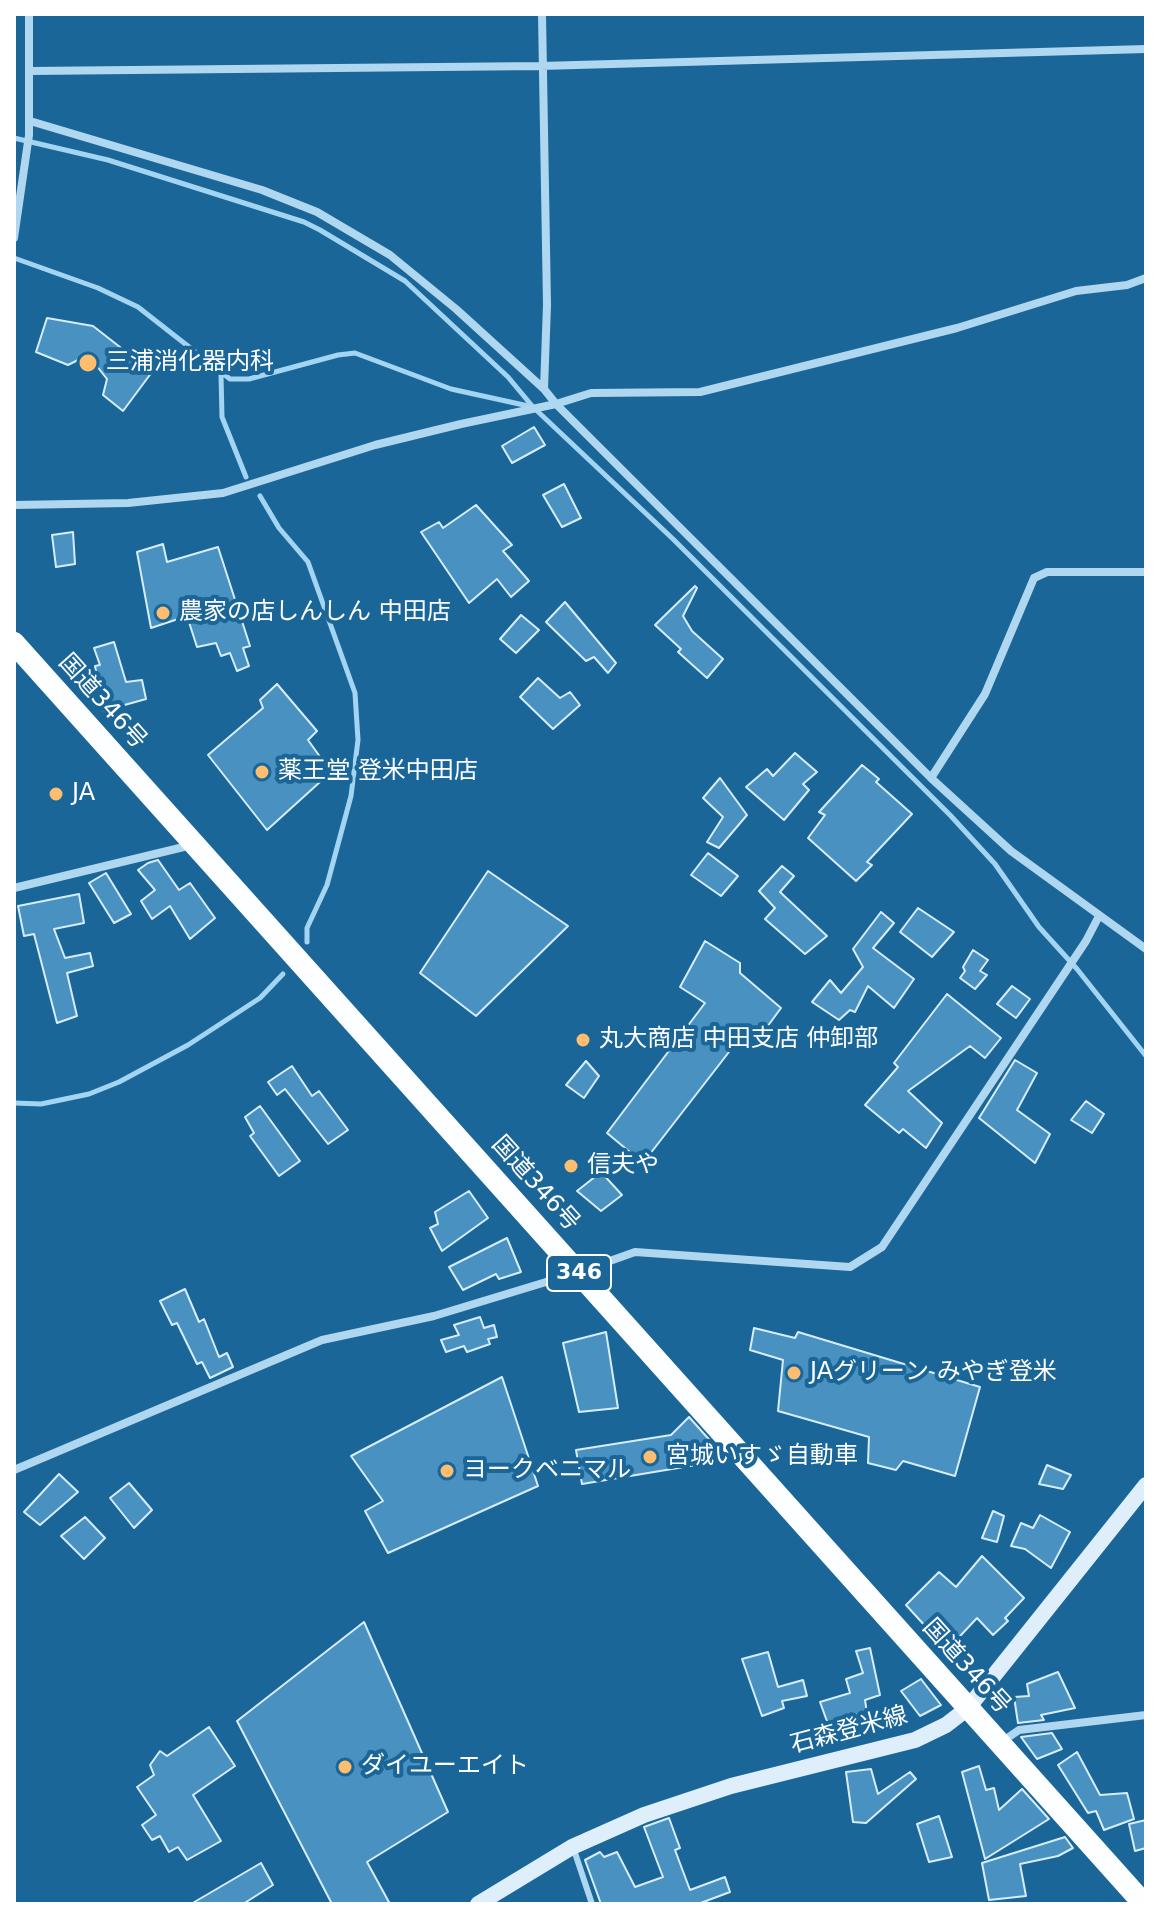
<!DOCTYPE html>
<meta charset="utf-8">
<style>
body{margin:0}
#map{position:relative;width:1160px;height:1918px;overflow:hidden;background:#1b6698;font-family:"DejaVu Sans",sans-serif}
canvas{display:block}
.frame{position:absolute;inset:0;border:16px solid #fff;pointer-events:none}
</style>
<div id="map">
<canvas width="1160" height="1918"></canvas>
<div class="frame"></div>
</div>
<script>
const ctx = document.querySelector('canvas').getContext('2d');
ctx.lineJoin = 'round';
function toPath(rows) {
  const path = new Path2D();
  for (const r of rows) {
    path.moveTo(r[0], r[1]);
    for (let i = 2; i < r.length; i += 2) path.lineTo(r[i], r[i + 1]);
  }
  return path;
}
function trace(path, color, width, dash) {
  ctx.strokeStyle = color;
  ctx.lineWidth = width;
  ctx.lineCap = dash ? 'butt' : 'round';
  ctx.setLineDash(dash || []);
  ctx.stroke(path);
}
function fillPath(path, color) {
  ctx.fillStyle = color;
  ctx.fill(path, 'evenodd');
}
function write(font, color, halo, rows, align = 'center') {
  ctx.font = font + ' "DejaVu Sans","Noto Sans JP",sans-serif';
  ctx.lineWidth = 8;
  ctx.setLineDash([]);
  ctx.textBaseline = 'middle';
  ctx.strokeStyle = halo;
  ctx.fillStyle = color;
  for (const [text, x, y, turn = 0] of rows) {
    ctx.save();
    ctx.translate(x, y);
    ctx.rotate((+turn || 0) * Math.PI / 180);
    ctx.textAlign = isNaN(turn) ? turn : align;
    if (halo) ctx.strokeText(text, 0, 0);
    ctx.fillText(text, 0, 0);
    ctx.restore();
  }
}
trace(toPath([
 [14,138,108,160,304,222,320,230,405,281,508,377,533,407],
 [14,258,98,288,138,307,230,379,249,379,338,355,355,353,451,389,533,407,673,539,950,815,995,864,1039,927,1077,969,1146,1056],
 [221,375,222,417,246,477],
 [260,496,279,528,308,562,355,693,358,740,351,796,327,885,307,928,307,942],
 [14,1103,41,1104,89,1094,119,1082,188,1045,260,998,283,974]
]), '#a3d5f2', 5);
const building = toPath([
 [47,318,93,326,152,372,123,411,103,395,107,379,88,355,68,365,36,352,47,318],
 [534,427,545,445,512,463,502,446,534,427],
 [564,484,581,518,562,527,543,495,564,484],
 [476,505,512,545,503,551,529,581,511,597,497,579,469,603,421,532,439,522,443,528,476,505],
 [73,532,75,564,56,567,52,535,73,532],
 [163,544,167,562,218,547,250,646,243,648,249,666,237,671,230,653,221,656,216,643,197,647,187,616,151,628,137,552,163,544],
 [695,586,697,588,683,616,692,631,723,659,707,678,678,652,681,649,655,625,695,586],
 [565,602,616,663,608,673,594,657,586,661,546,622,565,602],
 [521,615,539,630,516,653,500,639,521,615],
 [114,642,126,682,142,680,146,699,103,711,95,666,100,665,94,648,114,642],
 [538,678,560,698,570,692,580,705,553,729,520,697,538,678],
 [277,684,317,731,308,740,331,772,267,830,208,755,263,708,260,700,277,684],
 [795,753,817,772,803,784,809,790,784,820,746,787,767,769,773,776,795,753],
 [862,765,879,779,876,782,912,814,867,862,872,865,856,881,808,838,825,815,819,812,862,765],
 [720,778,747,815,719,848,707,842,723,817,703,798,720,778],
 [708,853,738,876,721,896,691,875,708,853],
 [158,860,179,890,190,883,215,918,190,939,170,906,152,919,141,901,155,890,138,870,148,863,158,860],
 [782,866,794,876,780,892,827,936,805,954,765,919,775,908,759,891,782,866],
 [488,871,568,926,476,1016,420,973,488,871],
 [106,873,131,914,114,923,89,883,106,873],
 [79,894,84,923,54,929,65,958,90,953,93,966,67,973,77,1016,57,1023,34,934,24,936,18,906,79,894],
 [918,908,954,932,932,957,900,932,918,908],
 [881,912,894,923,873,948,914,979,894,1008,868,986,855,1012,850,1010,839,1020,812,1002,830,980,841,993,863,967,853,949,881,912],
 [705,941,740,963,740,973,781,1008,759,1038,746,1030,643,1163,607,1133,705,1003,680,987,705,941],
 [973,950,988,960,980,971,987,975,975,989,960,978,965,971,963,967,973,950],
 [1012,986,1030,999,1016,1018,997,1004,1012,986],
 [947,994,1001,1038,985,1058,970,1046,908,1091,942,1123,926,1148,903,1129,899,1133,865,1105,898,1067,894,1063,947,994],
 [1015,1060,1037,1073,1017,1110,1050,1134,1035,1163,979,1118,1015,1060],
 [586,1061,599,1076,584,1098,566,1085,586,1061],
 [292,1066,312,1096,319,1091,348,1130,328,1144,285,1089,277,1095,268,1082,292,1066],
 [1086,1101,1104,1114,1092,1133,1071,1120,1086,1101],
 [260,1106,300,1161,279,1176,250,1136,254,1133,245,1117,260,1106],
 [601,1172,622,1195,601,1211,577,1191,601,1172],
 [469,1191,488,1218,442,1251,430,1228,438,1224,435,1212,469,1191],
 [507,1238,521,1272,499,1279,496,1274,463,1290,449,1267,507,1238],
 [185,1289,199,1322,204,1319,219,1357,227,1353,233,1367,210,1378,202,1362,197,1364,177,1323,172,1325,160,1301,185,1289],
 [480,1317,484,1328,494,1325,497,1337,488,1339,490,1344,467,1352,464,1346,446,1352,441,1340,459,1335,454,1325,480,1317],
 [754,1328,795,1338,798,1332,980,1387,955,1476,903,1461,896,1470,868,1463,869,1437,778,1411,783,1360,750,1350,754,1328],
 [606,1332,618,1408,579,1412,563,1343,606,1332],
 [502,1377,538,1486,388,1553,365,1511,383,1501,351,1456,502,1377],
 [689,1417,714,1445,702,1464,582,1484,576,1450,671,1435,689,1417],
 [1047,1465,1071,1475,1063,1489,1039,1484,1047,1465],
 [59,1474,78,1492,40,1525,24,1512,59,1474],
 [129,1483,152,1510,134,1528,110,1498,129,1483],
 [993,1511,1004,1516,997,1542,982,1538,993,1511],
 [1040,1515,1070,1532,1051,1568,1025,1549,1011,1546,1021,1523,1033,1528,1040,1515],
 [85,1517,105,1538,84,1559,61,1536,85,1517],
 [982,1556,1024,1598,1005,1618,1008,1621,993,1635,977,1618,947,1650,906,1605,939,1572,956,1587,982,1556],
 [364,1622,448,1812,367,1862,390,1904,332,1904,237,1721,364,1622],
 [870,1648,880,1695,865,1700,867,1713,848,1716,853,1733,833,1738,820,1702,850,1693,846,1679,863,1673,856,1651,870,1648],
 [768,1652,778,1687,803,1680,807,1696,782,1701,784,1708,762,1716,742,1659,768,1652],
 [1058,1672,1075,1708,1041,1715,1044,1720,1018,1723,1014,1697,1029,1696,1027,1684,1058,1672],
 [921,1679,941,1705,920,1716,901,1691,921,1679],
 [209,1727,235,1766,193,1795,221,1841,187,1860,178,1847,169,1852,160,1836,152,1840,142,1825,156,1815,137,1787,154,1775,150,1765,160,1751,167,1756,209,1727],
 [1052,1733,1062,1749,1037,1759,1021,1737,1052,1733],
 [1077,1752,1100,1795,1127,1793,1134,1819,1104,1830,1096,1811,1088,1813,1058,1765,1077,1752],
 [979,1766,986,1790,994,1788,999,1810,1022,1789,1049,1819,985,1859,962,1772,979,1766],
 [871,1769,878,1794,910,1772,916,1779,866,1823,853,1822,846,1772,871,1769],
 [939,1816,952,1857,929,1862,917,1824,939,1816],
 [669,1818,680,1848,675,1850,690,1890,725,1877,730,1892,698,1904,601,1904,585,1860,600,1852,604,1857,617,1852,635,1887,663,1877,644,1827,669,1818],
 [1146,1820,1146,1848,1135,1851,1129,1824,1146,1820],
 [1065,1837,1073,1848,1058,1856,1020,1864,1026,1896,989,1900,982,1863,1065,1837],
 [261,1863,273,1885,243,1904,191,1904,261,1863]
]);
fillPath(building, '#4891c0');
trace(building, '#d7edfb', 2);
trace(toPath([
 [573,1847,592,1904]
]), '#b0d7f0', 6);
trace(toPath([
 [542,14,547,305,544,389],
 [30,71,541,66,1146,49],
 [30,121,262,190,317,212,390,255,456,309,544,389,556,404,931,778,1011,851,1146,949],
 [14,238,29,135,29,14],
 [14,505,128,503,223,493,375,445,461,424,556,404,591,393,700,392,957,328,1076,291,1127,285,1146,278],
 [931,778,985,694,1034,578,1047,572,1146,572],
 [14,888,192,845],
 [14,1470,322,1340,434,1316,579,1272,635,1252,850,1267,882,1247,1086,941,1099,916],
 [1003,1741,1019,1730,1146,1715]
]), '#b0d7f0', 8);
trace(toPath([
 [478,1904,572,1847,644,1815,731,1786,915,1740,946,1725,968,1708,1146,1485]
]), '#deeffb', 16);
trace(toPath([
 [14,643,1144,1904]
]), '#fcfeff', 22);
for (const [x, y, r, color] of [
 [88,363,10,"#ffbe6f"],
 [163,613,8,"#ffbe6f"],
 [262,772,8,"#ffbe6f"],
 [56,794,8,"#ffbe6f"],
 [583,1040,8,"#ffbe6f"],
 [571,1166,8,"#ffbe6f"],
 [794,1373,8,"#ffbe6f"],
 [650,1457,8,"#ffbe6f"],
 [447,1471,8,"#ffbe6f"],
 [345,1767,8,"#ffbe6f"]
]) {
  const dot = new Path2D();
  dot.arc(x, y, r, 0, 2 * Math.PI);
  ctx.fillStyle = color;
  ctx.fill(dot);
  trace(dot, '#1b6698', 3);
}
for (const [x, y, w] of [
 [579,1273,64]
]) {
  const box = new Path2D();
  box.roundRect(x - w / 2, y - 18, w, 36, 6);
  ctx.fillStyle = '#1b6698';
  ctx.fill(box);
  trace(box, '#fff', 2);
}
write('bold 22px', '#fff', null, [
 ["346",579,1273]
]);
write('24px', '#fff', '#1b6698', [
 ["三浦消化器内科",106,363],
 ["農家の店しんしん 中田店",179,613],
 ["薬王堂 登米中田店",278,772],
 ["JA",72,794],
 ["丸大商店 中田支店 仲卸部",599,1040],
 ["信夫や",587,1166],
 ["JAグリーン みやぎ登米",810,1373],
 ["宮城いすゞ自動車",666,1457],
 ["ヨークベニマル",463,1471],
 ["ダイユーエイト",361,1767]
], 'left');
write('24px', '#fff', '#1b6698', [
 ["国道346号",102,702,48],
 ["国道346号",535,1184,48],
 ["国道346号",966,1667,48],
 ["石森登米線",849,1731,-15]
]);
</script>
